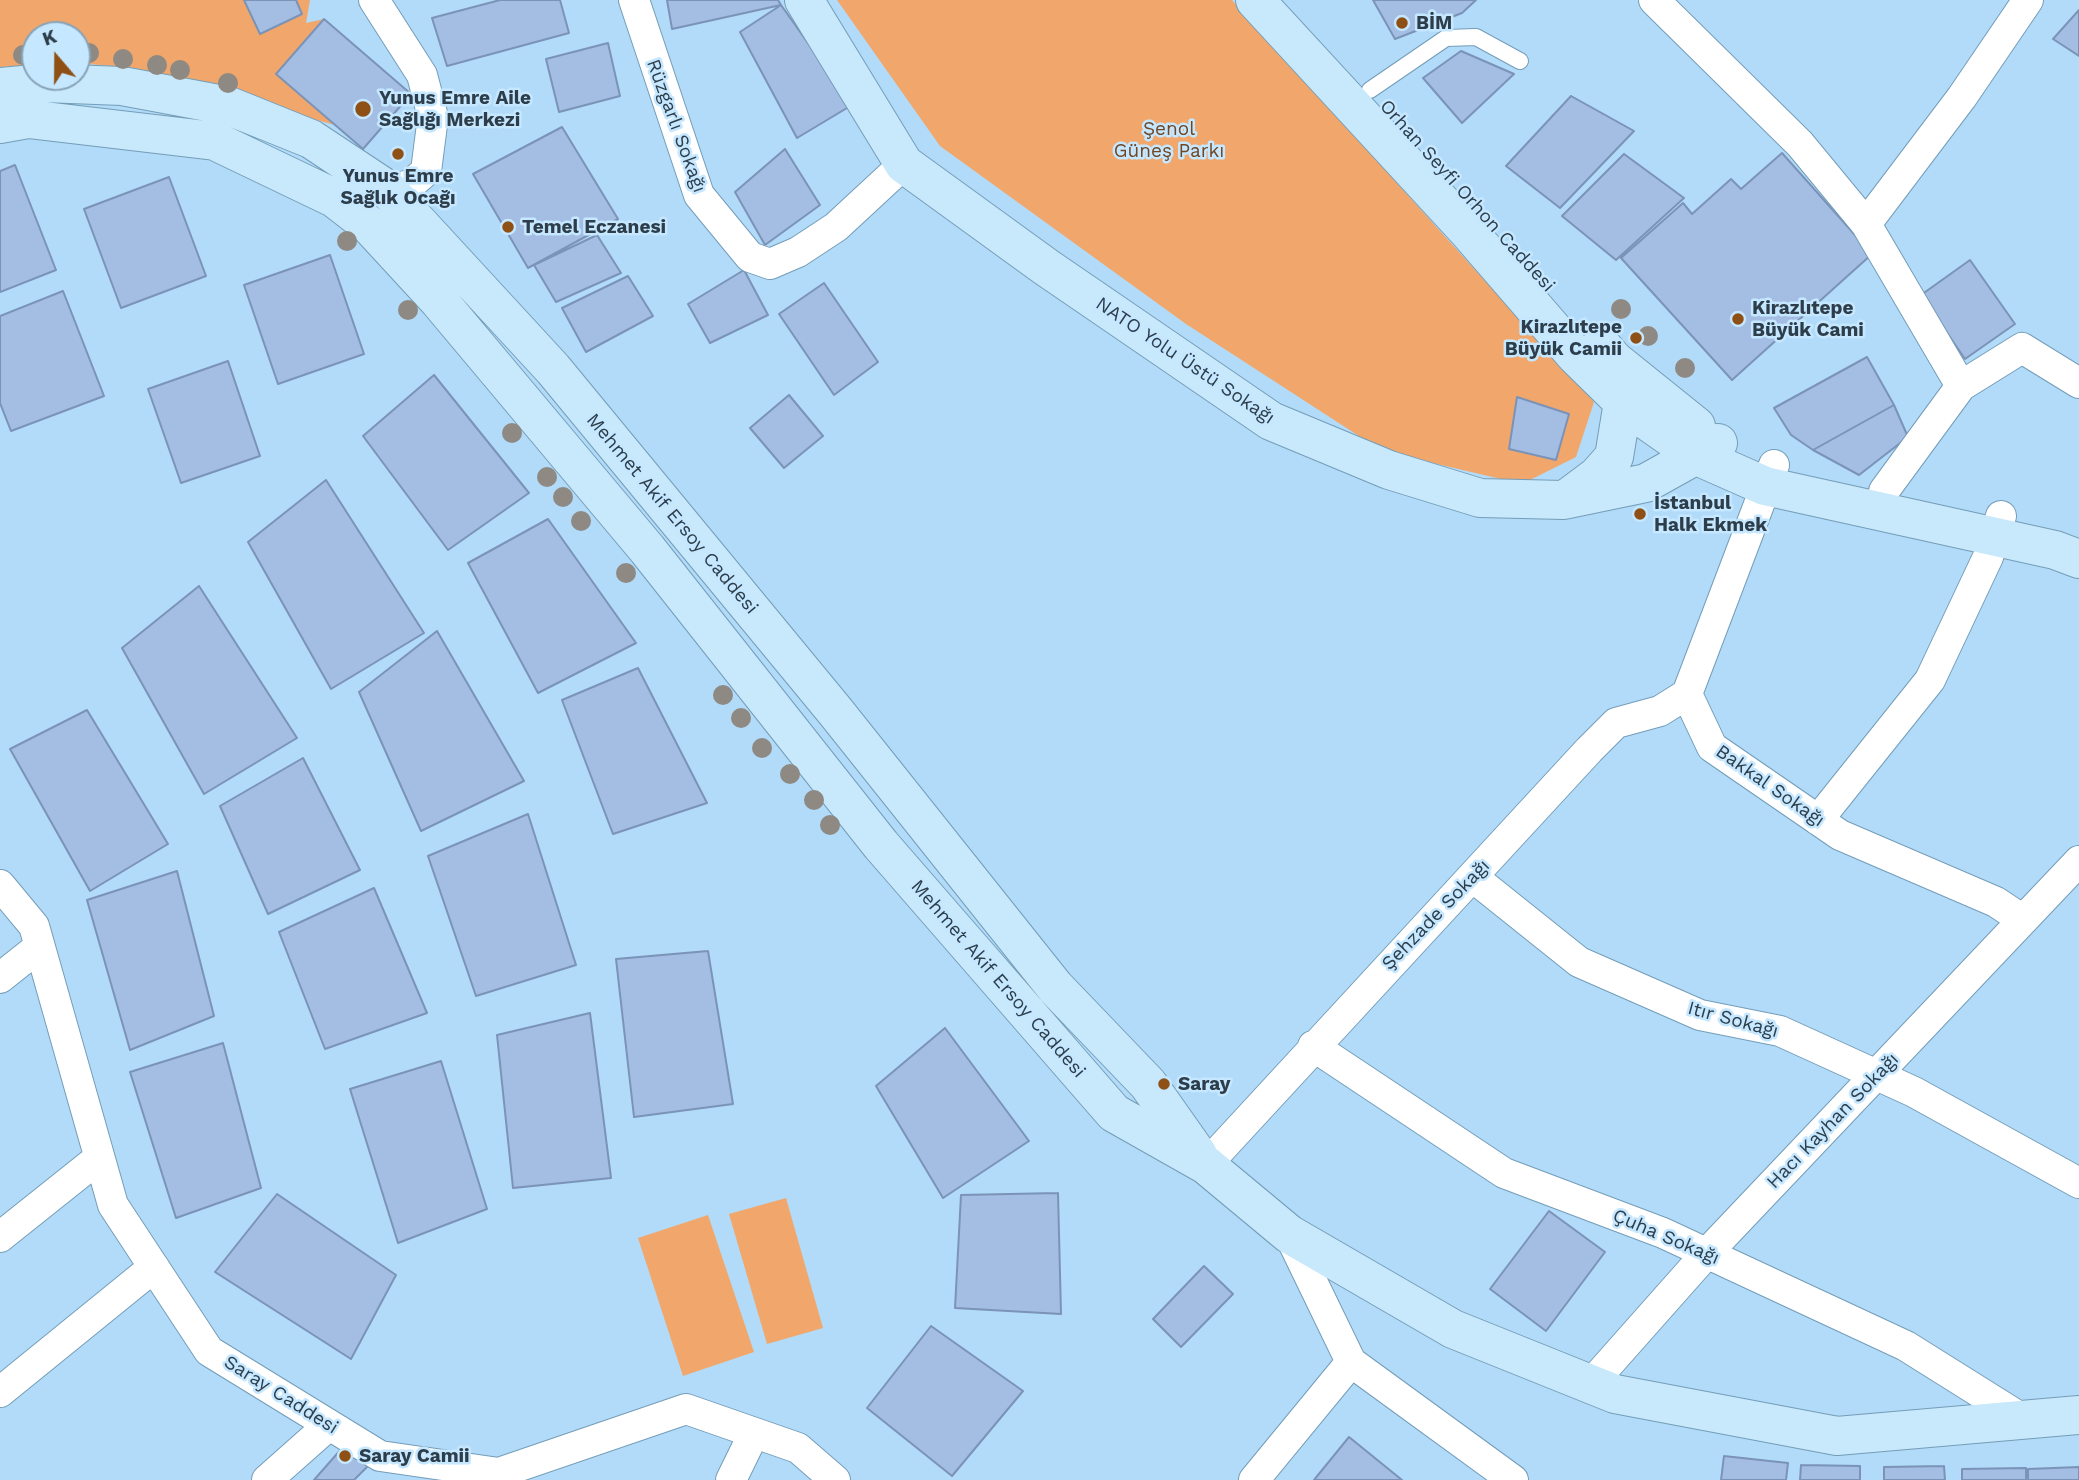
<!DOCTYPE html>
<meta charset="utf-8">
<style>
body{margin:0}
#map{position:relative;width:2079px;height:1480px;overflow:hidden;background:#b1dbf9;font-family:"Work Sans",sans-serif}
canvas{display:block}
.north{position:absolute;left:21px;top:21px;width:70px;height:70px;box-sizing:border-box;background:#c5e7ff;border:2px solid #88a3b7;border-radius:50%;rotate:340deg;font-size:19px;font-weight:700;line-height:28px;text-align:center;color:#2d3e4a}
.north::after{content:'';display:block;margin:auto;width:24px;height:32px;background:#8e5014;clip-path:polygon(50% 0,100% 100%,50% 72%,0 100%)}
</style>
<div id="map">
<canvas width="2079" height="1480"></canvas>
<div class="north">K</div>
</div>
<script>
const ctx = document.querySelector('canvas').getContext('2d');
ctx.lineJoin = 'round';
function fillPath(path, color) {
  ctx.fillStyle = color;
  ctx.fill(path, 'evenodd');
}
function toPath(rows) {
  const path = new Path2D();
  for (const r of rows) {
    path.moveTo(r[0], r[1]);
    for (let i = 2; i < r.length; i += 2) path.lineTo(r[i], r[i + 1]);
  }
  return path;
}
function trace(path, color, width, dash) {
  ctx.strokeStyle = color;
  ctx.lineWidth = width;
  ctx.lineCap = dash ? 'butt' : 'round';
  ctx.setLineDash(dash || []);
  ctx.stroke(path);
}
function write(font, color, halo, rows, align = 'center') {
  ctx.font = font + ' "Work Sans",sans-serif';
  ctx.lineWidth = 5;
  ctx.setLineDash([]);
  ctx.textBaseline = 'middle';
  ctx.strokeStyle = halo;
  ctx.fillStyle = color;
  for (const [text, x, y, turn = 0] of rows) {
    ctx.save();
    ctx.translate(x, y);
    ctx.rotate((+turn || 0) * Math.PI / 180);
    ctx.textAlign = isNaN(turn) ? turn : align;
    if (halo) ctx.strokeText(text, 0, 0);
    ctx.fillText(text, 0, 0);
    ctx.restore();
  }
}
fillPath(toPath([
 [0,0,310,0,306,23,324,19,276,74,335,125,123,67,77,63,77,35,35,35,35,65,0,67],
 [837,0,1232,0,1594,402,1576,457,1522,484,1382,451,1186,324,940,146],
 [786,1198,823,1328,767,1344,729,1214],
 [708,1215,754,1352,683,1376,638,1238]
]), '#f1a76b');
const building = toPath([
 [244,0,296,0,302,14,260,34,244,0],
 [500,0,560,0,569,33,447,66,432,18,500,0],
 [667,0,778,0,781,5,672,29,667,0],
 [1373,0,1476,0,1462,13,1395,39,1373,0],
 [781,5,852,105,797,138,740,32,781,5],
 [2079,10,2079,56,2053,39,2079,10],
 [324,19,411,94,363,149,276,74,324,19],
 [608,43,620,96,559,112,546,59,608,43],
 [1461,51,1514,74,1462,123,1423,78,1461,51],
 [1571,96,1634,131,1560,208,1506,166,1571,96],
 [562,127,618,219,528,268,473,174,562,127],
 [785,149,820,205,765,245,735,192,785,149],
 [1782,153,1872,254,1732,380,1621,258,1683,203,1692,214,1731,179,1741,189,1782,153],
 [1624,154,1684,198,1616,260,1562,216,1624,154],
 [15,165,56,270,0,292,0,171,15,165],
 [169,177,206,276,121,308,84,209,169,177],
 [597,235,621,273,556,302,534,265,597,235],
 [330,255,364,354,278,384,244,285,330,255],
 [1970,260,2015,324,1965,359,1921,295,1970,260],
 [744,270,768,315,710,343,688,304,744,270],
 [628,276,653,316,586,352,562,308,628,276],
 [824,283,878,362,834,395,779,314,824,283],
 [63,291,104,396,11,431,0,403,0,316,63,291],
 [1867,357,1894,405,1813,450,1791,435,1774,408,1867,357],
 [228,361,260,456,181,483,148,389,228,361],
 [434,375,529,493,448,550,363,436,434,375],
 [789,395,823,436,784,468,750,428,789,395],
 [1517,397,1569,414,1556,460,1509,449,1517,397],
 [1894,405,1908,437,1859,475,1813,450,1894,405],
 [326,480,424,633,331,689,248,542,326,480],
 [548,519,636,643,538,693,468,563,548,519],
 [199,586,297,738,204,794,122,648,199,586],
 [437,631,524,781,421,831,359,692,437,631],
 [638,668,707,803,613,834,562,700,638,668],
 [87,710,168,844,90,891,10,749,87,710],
 [303,758,360,870,268,914,220,806,303,758],
 [528,814,576,965,476,996,428,856,528,814],
 [177,871,214,1016,130,1050,87,900,177,871],
 [374,888,427,1013,325,1049,279,932,374,888],
 [708,951,733,1104,634,1117,616,959,708,951],
 [590,1013,611,1178,513,1188,497,1035,590,1013],
 [945,1028,1029,1141,943,1198,876,1086,945,1028],
 [223,1043,261,1188,176,1218,130,1072,223,1043],
 [441,1061,487,1209,398,1243,350,1089,441,1061],
 [1058,1193,1061,1314,955,1308,961,1195,1058,1193],
 [277,1194,396,1275,351,1359,215,1272,277,1194],
 [1549,1211,1605,1252,1546,1331,1490,1289,1549,1211],
 [1204,1266,1233,1294,1181,1347,1153,1319,1204,1266],
 [931,1326,1023,1391,952,1476,867,1408,931,1326],
 [1349,1437,1402,1480,1314,1480,1349,1437],
 [343,1447,368,1466,354,1480,314,1480,343,1447],
 [1724,1456,1788,1463,1786,1480,1721,1480,1724,1456],
 [1801,1465,1860,1466,1860,1480,1800,1480,1801,1465],
 [1944,1466,1945,1480,1884,1480,1884,1467,1944,1466],
 [2079,1467,2079,1480,2028,1480,2028,1469,2079,1467],
 [2026,1468,2026,1480,1962,1480,1962,1469,2026,1468]
]);
fillPath(building, '#a4bde3');
trace(building, '#7b93b7', 2);
const lane = toPath([
 [1370,90,1446,38,1476,37,1520,61]
]);
const street = toPath([
 [374,0,422,75,433,117,426,171,410,185,388,190],
 [634,0,699,195,750,257,770,264,798,252,836,227,904,164],
 [1654,0,1800,144,1866,224,1961,386,2022,348,2079,383],
 [1866,224,1962,97,2028,0],
 [1774,465,1687,694,1712,747,1840,835,1996,902,2023,920],
 [1884,491,1961,386],
 [1818,820,1930,680,1988,557,2001,516],
 [1474,878,1579,962,1700,1015,1780,1031,1914,1092,2079,1183],
 [0,885,34,926,113,1205,209,1351,380,1456,499,1473,686,1409,798,1448,835,1480],
 [0,978,39,947],
 [1313,1046,1504,1173,1663,1233,1906,1346,2024,1420],
 [1206,1165,1589,750,1616,723,1660,711,1687,694],
 [0,1237,99,1158],
 [1351,1362,1513,1480],
 [1590,1385,1707,1253,2079,861],
 [0,1392,154,1267],
 [267,1480,329,1425],
 [731,1480,754,1433],
 [1254,1480,1351,1362,1289,1234]
]);
const secondary = toPath([
 [804,0,904,164,1046,267,1271,421,1389,470,1480,498,1564,500,1646,483,1718,443],
 [1255,0,1467,230,1576,356,1630,409,1697,456,1765,486,2055,550,2079,559],
 [0,87,44,83,122,86,229,106,311,139,388,190,553,369,835,711,1055,987,1148,1084,1198,1155],
 [0,124,28,119,215,141,334,198,369,225,439,301,647,549,881,845,1114,1113,1206,1165,1289,1234,1453,1329,1615,1394,1837,1436,2079,1415],
 [1601,345,1614,360,1696,426],
 [1569,497,1597,476,1614,457,1623,402]
]);
trace(lane, '#749db8', 18);
trace(street, '#749db8', 32);
trace(secondary, '#749db8', 40);
trace(lane, '#fff', 16);
trace(street, '#fff', 30);
trace(secondary, '#c8e8fb', 38);
ctx.fillStyle = '#8e8983';
for (const [x, y] of [
 [89,53],
 [23,55],
 [123,59],
 [157,65],
 [180,70],
 [228,83],
 [347,241],
 [1621,309],
 [408,310],
 [1648,336],
 [1685,368],
 [512,433],
 [547,477],
 [563,497],
 [581,521],
 [626,573],
 [723,695],
 [741,718],
 [762,748],
 [790,774],
 [814,800],
 [830,825]
]) {
  ctx.beginPath();
  ctx.arc(x, y, 10, 0, 2 * Math.PI);
  ctx.fill();
}
for (const [x, y, r, color] of [
 [1402,23,7,"#8e5014"],
 [363,109,9,"#8e5014"],
 [398,154,7,"#8e5014"],
 [508,227,7,"#8e5014"],
 [1738,319,7,"#8e5014"],
 [1636,338,7,"#8e5014"],
 [1640,514,7,"#8e5014"],
 [1164,1084,7,"#8e5014"],
 [345,1456,7,"#8e5014"]
]) {
  const dot = new Path2D();
  dot.arc(x, y, r, 0, 2 * Math.PI);
  ctx.fillStyle = color;
  ctx.fill(dot);
  trace(dot, '#c5e7ff', 2.5);
}
write('bold 19px', '#2d3e4a', '#c5e7ff', [
 ["BİM",1416,23],
 ["Yunus Emre Aile",379,98],
 ["Sağlığı Merkezi",379,120],
 ["Yunus Emre",398,176,"center"],
 ["Sağlık Ocağı",398,198,"center"],
 ["Temel Eczanesi",522,227],
 ["Kirazlıtepe",1752,308],
 ["Büyük Cami",1752,330],
 ["Kirazlıtepe",1622,327,"right"],
 ["Büyük Camii",1622,349,"right"],
 ["İstanbul",1654,503],
 ["Halk Ekmek",1654,525],
 ["Saray",1178,1084],
 ["Saray Camii",359,1456]
], 'left');
write('19px', '#2d3e4a', '#c5e7ff', [
 ["Rüzgarlı Sokağı",676,126,70],
 ["Orhan Seyfi Orhon Caddesi",1467,196,48],
 ["NATO Yolu Üstü Sokağı",1185,361,34],
 ["Mehmet Akif Ersoy Caddesi",672,514,50],
 ["Bakkal Sokağı",1770,786,35],
 ["Şehzade Sokağı",1436,915,-46],
 ["Mehmet Akif Ersoy Caddesi",998,979,49],
 ["Itır Sokağı",1733,1020,15],
 ["Hacı Kayhan Sokağı",1833,1121,-46],
 ["Çuha Sokağı",1666,1237,23],
 ["Saray Caddesi",281,1395,32]
]);
write('19px', '#714623', '#c5e7ff', [
 ["Şenol",1169,129],
 ["Güneş Parkı",1169,151]
]);
</script>
